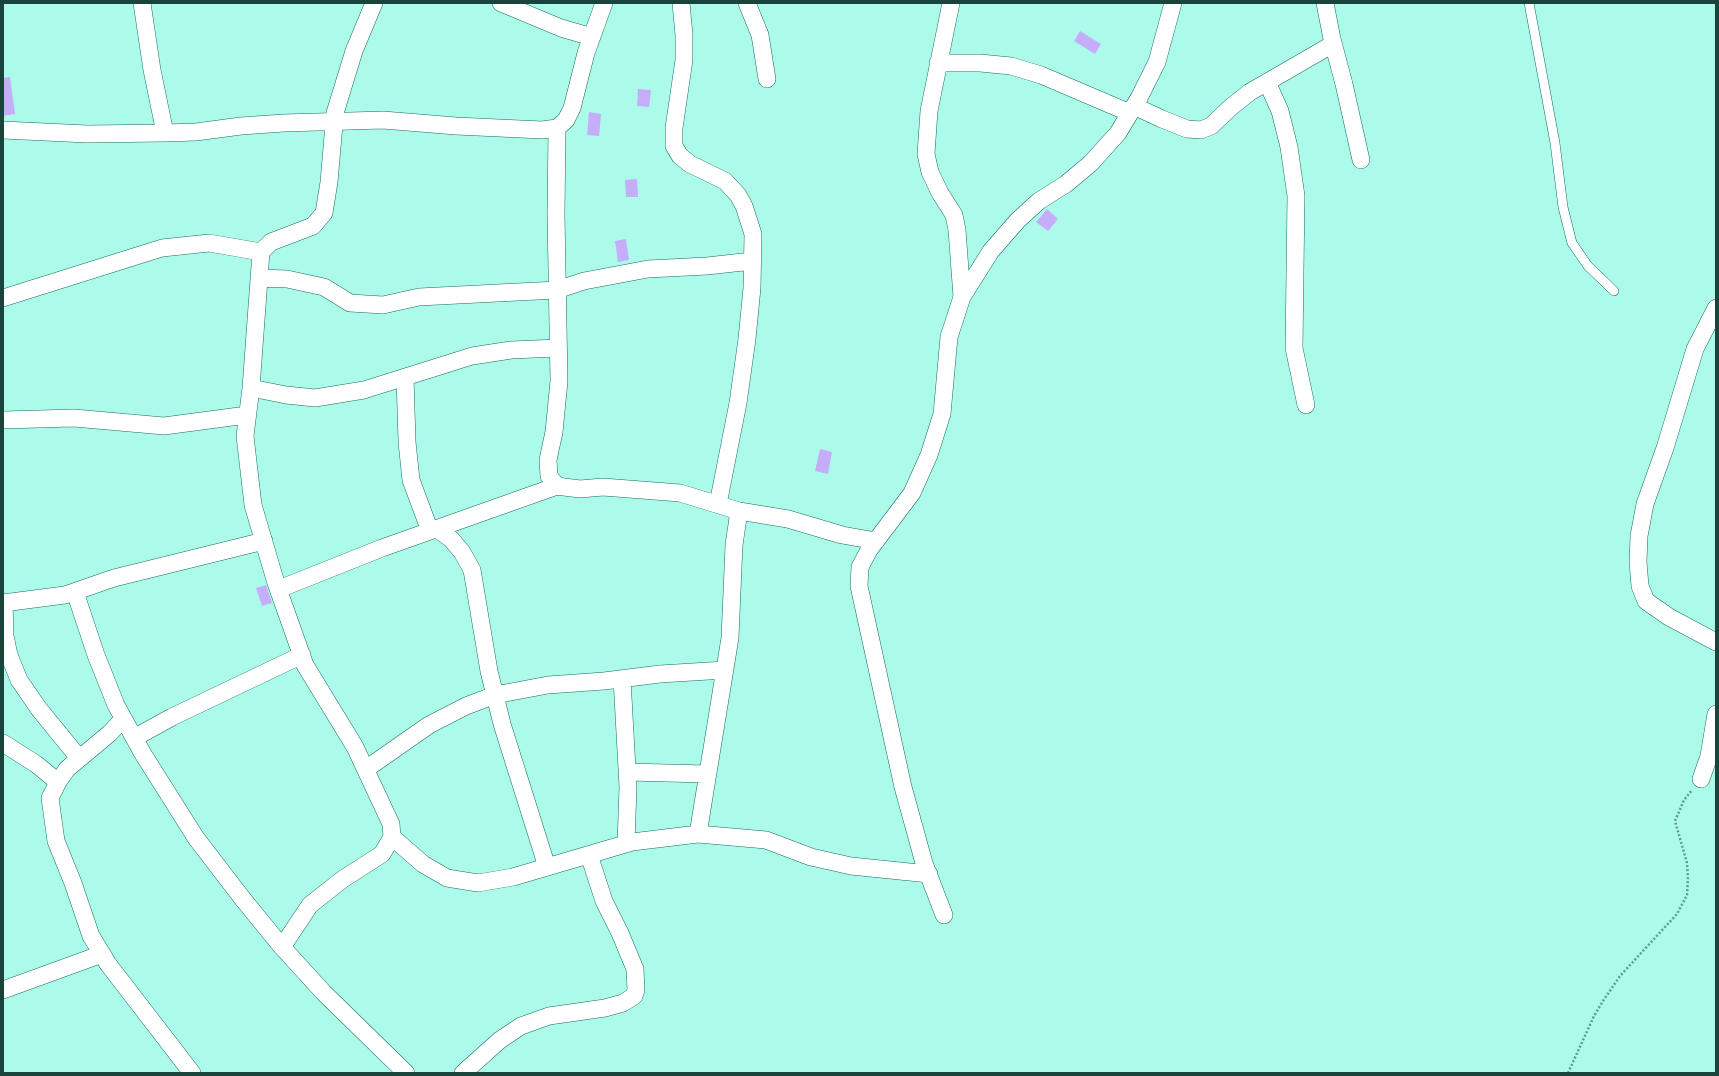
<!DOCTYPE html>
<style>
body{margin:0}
#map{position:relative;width:1719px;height:1076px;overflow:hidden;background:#acfbea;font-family:"Times New Roman",serif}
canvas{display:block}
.frame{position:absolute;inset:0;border:4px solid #18443c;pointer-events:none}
</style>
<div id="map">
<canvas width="1719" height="1076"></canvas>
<div class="frame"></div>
</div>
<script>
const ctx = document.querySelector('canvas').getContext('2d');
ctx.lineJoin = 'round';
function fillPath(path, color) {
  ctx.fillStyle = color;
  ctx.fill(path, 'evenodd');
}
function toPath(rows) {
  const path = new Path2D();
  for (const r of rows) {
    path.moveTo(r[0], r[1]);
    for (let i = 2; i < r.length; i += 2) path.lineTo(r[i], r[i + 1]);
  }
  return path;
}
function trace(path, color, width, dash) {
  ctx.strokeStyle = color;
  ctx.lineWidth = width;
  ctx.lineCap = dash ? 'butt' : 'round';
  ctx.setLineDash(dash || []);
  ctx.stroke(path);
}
fillPath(toPath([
 [1080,31,1101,44,1095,54,1074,41],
 [10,77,15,114,3,116,3,78],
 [638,89,651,90,649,107,637,106],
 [589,112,601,114,599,136,587,135],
 [637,179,638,197,626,197,625,180],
 [1047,209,1058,219,1048,231,1036,222],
 [626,239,629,260,618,262,615,241],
 [820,449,832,452,828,474,815,471],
 [266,585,272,603,262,606,256,588]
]), '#c6adfa');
const service = toPath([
 [1529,3,1555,143,1563,207,1572,243,1588,266,1614,291]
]);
const minor = toPath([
 [142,3,152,70,165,133],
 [501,3,561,28,592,37],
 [681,3,684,35,684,60,674,128,674,146,680,156,690,164,725,181,738,195,744,206,753,234,752,288,747,339,738,403,718,504],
 [747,3,760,35,767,79],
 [951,3,929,111,926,154,930,172,940,193,954,215,957,230,962,297],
 [1325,3,1332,39,1344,84,1361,160],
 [938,63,980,63,1011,66,1041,75,1130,113],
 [1267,82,1280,111,1289,147,1296,196,1294,348,1306,405],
 [1134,106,1162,119,1187,129,1201,130,1211,126,1231,107,1250,92,1333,44],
 [557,128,556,215,559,381,554,432,548,460,549,476,557,486,564,487,580,489,603,487,680,493,739,511,788,519,842,535,876,541],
 [3,130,87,134,165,133,196,132,241,126,284,123,383,120,456,126,542,130,557,128,566,120,572,108,586,53,604,3],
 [259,278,287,279,324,287,350,303,383,305,419,297,557,290,584,281,648,269,707,266,752,261],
 [3,298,162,248,209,243,261,252],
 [1716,308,1695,349,1665,448,1645,504,1639,536,1638,562,1640,586,1646,601,1669,617,1716,642],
 [405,377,407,442,411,480,430,531],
 [251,388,286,395,315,398,364,390,472,356,511,350,558,348],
 [3,420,74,418,164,426,247,415],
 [437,529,451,539,462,552,472,570,489,671,502,724,547,867],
 [279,589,382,548,557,486],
 [75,592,96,655,116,705,143,754,196,838,242,898,282,947,324,993,406,1073],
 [3,603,65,595,114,578,264,541],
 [4,603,5,636,9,655,19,680,39,709,79,758],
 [622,679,628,787,626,843],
 [123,719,110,733,67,769,58,782,50,798,56,841,73,883,91,936,102,954,108,964,192,1073],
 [134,738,172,717,302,655],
 [3,743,36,764,58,782],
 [366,769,429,725,466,706,495,695,548,685,604,681,660,674,725,670],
 [627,772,707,774],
 [1701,779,1709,756,1716,714],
 [698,834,730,638,734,545,739,511],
 [392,837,423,864,447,878,478,883,513,877,632,842,698,834,766,840,811,857,851,866,929,874],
 [944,915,924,863,903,787,859,586,860,567,869,550,912,493,929,455,942,414,949,337,962,297,991,251,1018,220,1039,201,1066,184,1091,163,1118,133,1139,98,1157,62,1173,3],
 [282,947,310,905,343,879,382,854,392,837,391,824,355,747,305,665,276,583,253,505,245,436,251,388,261,252,271,242,313,226,324,213,329,182,335,113,354,51,374,3],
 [3,990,102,954],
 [463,1073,500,1040,521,1026,549,1016,605,1008,623,1003,634,996,636,990,635,969,620,933,604,901,589,855]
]);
trace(service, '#166d5f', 10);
trace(minor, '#166d5f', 18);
trace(toPath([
 [1568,1073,1594,1016,1603,1001,1620,976,1677,914,1687,895,1688,877,1687,863,1675,821,1684,800,1692,790]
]), '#5f9c8f', 2.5, [2, 2]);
trace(service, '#fff', 9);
trace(minor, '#fff', 17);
</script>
